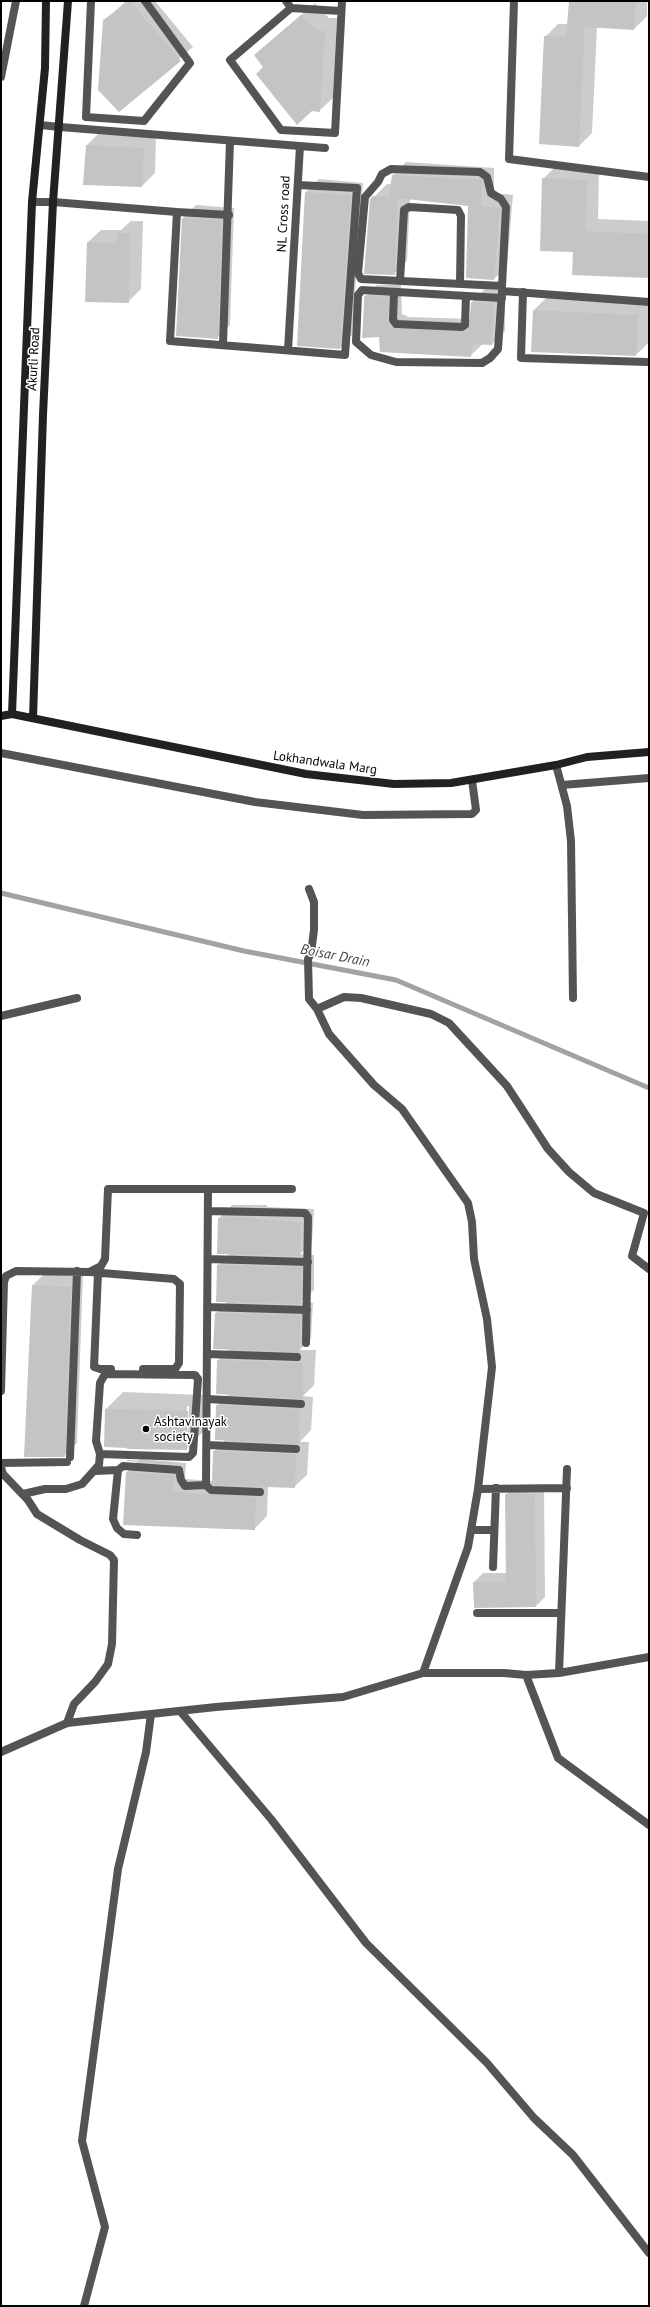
<!DOCTYPE html>
<style>
body{margin:0}
#map{position:relative;width:650px;height:2307px;overflow:hidden;background:#fff;font-family:"PT Sans",sans-serif}
canvas{display:block}
.frame{position:absolute;inset:0;border:2px solid #000;pointer-events:none}
</style>
<div id="map">
<canvas width="650" height="2307"></canvas>
<div class="frame"></div>
</div>
<script>
const ctx = document.querySelector('canvas').getContext('2d');
ctx.lineJoin = 'round';
function fillPath(path, color) {
  ctx.fillStyle = color;
  ctx.fill(path, 'evenodd');
}
function toPath(rows) {
  const path = new Path2D();
  for (const r of rows) {
    path.moveTo(r[0], r[1]);
    for (let i = 2; i < r.length; i += 2) path.lineTo(r[i], r[i + 1]);
  }
  return path;
}
function trace(path, color, width, dash) {
  ctx.strokeStyle = color;
  ctx.lineWidth = width;
  ctx.lineCap = dash ? 'butt' : 'round';
  ctx.setLineDash(dash || []);
  ctx.stroke(path);
}
function write(font, color, halo, rows, align = 'center') {
  ctx.font = font + ' "PT Sans",sans-serif';
  ctx.lineWidth = 3;
  ctx.setLineDash([]);
  ctx.textBaseline = 'middle';
  ctx.strokeStyle = halo;
  ctx.fillStyle = color;
  for (const [text, x, y, turn = 0] of rows) {
    ctx.save();
    ctx.translate(x, y);
    ctx.rotate((+turn || 0) * Math.PI / 180);
    ctx.textAlign = isNaN(turn) ? turn : align;
    if (halo) ctx.strokeText(text, 0, 0);
    ctx.fillText(text, 0, 0);
    ctx.restore();
  }
}
fillPath(toPath([
 [126,1,155,1,193,47,119,111,104,21],
 [570,1,647,1,647,16,634,29,597,27,592,133,579,146,545,37,558,24,568,24],
 [315,3,329,18,337,18,333,98,320,110,264,67,255,55],
 [100,132,156,136,155,173,142,186,84,184,87,145],
 [406,162,494,168,494,193,513,195,507,266,494,279,469,205,410,199,407,261,394,274,374,197,387,184,392,184,393,175],
 [556,166,599,167,598,219,649,221,649,277,574,251,543,179],
 [319,179,363,183,352,335,340,348,306,192],
 [196,205,234,208,230,325,217,338,183,218],
 [131,221,143,221,141,289,128,302,88,242,101,230,121,230],
 [377,285,401,285,402,314,409,317,471,319,472,302,485,289,505,290,505,331,492,344,483,344,470,356,380,336,363,337,364,297],
 [547,297,649,302,649,342,636,355,534,310],
 [232,1205,267,1205,267,1207,314,1209,312,1242,300,1254,314,1255,314,1290,301,1302,313,1303,311,1338,300,1350,316,1350,314,1385,303,1396,313,1397,311,1430,300,1442,309,1442,307,1475,294,1487,268,1486,267,1516,254,1529,127,1472,140,1459,186,1463,185,1479,214,1481,214,1451,226,1439,217,1405,229,1394,218,1360,230,1348,216,1313,228,1301,218,1265,230,1253,219,1218],
 [46,1272,83,1274,77,1443,64,1456,27,1456,33,1285],
 [123,1392,204,1395,203,1432,186,1449,128,1448,106,1409],
 [187,1406,189,1406,188,1434,186,1434],
 [544,1485,545,1597,536,1606,474,1582,483,1573,507,1573,506,1495,515,1486]
]), '#0003');
trace(toPath([
 [1,893,244,951,396,980,649,1088]
]), '#a2a2a2', 5);
fillPath(toPath([
 [130,1,181,61,119,112,98,90,103,20],
 [569,1,636,1,634,30,585,27,579,147,539,144,544,36,566,37],
 [301,15,316,30,325,31,320,112,312,111,297,125,256,74,263,67,254,55],
 [86,145,144,148,142,187,83,185],
 [392,175,482,180,481,206,500,208,494,280,466,278,468,206,398,198,395,275,364,274,370,199,373,196,389,197],
 [542,178,587,180,585,231,649,234,649,278,572,275,573,252,540,251],
 [305,192,351,195,340,349,297,346],
 [182,218,222,220,218,339,176,336],
 [117,233,130,233,129,303,85,302,87,242,117,243],
 [365,296,388,297,388,320,389,327,396,329,469,331,471,302,493,303,492,345,472,344,471,357,380,352,379,337,362,338],
 [533,310,638,315,636,356,531,352],
 [255,1217,255,1219,301,1222,300,1256,217,1254,218,1218],
 [217,1265,302,1267,301,1304,216,1302],
 [32,1285,71,1287,65,1457,24,1457],
 [215,1313,301,1315,299,1352,213,1349],
 [217,1360,303,1363,302,1399,216,1394],
 [216,1405,300,1409,299,1444,215,1440],
 [105,1409,188,1411,187,1450,127,1449,127,1448,104,1447],
 [213,1451,296,1454,295,1488,213,1485,212,1483],
 [127,1460,174,1462,174,1464,127,1461],
 [126,1472,174,1475,173,1492,256,1497,255,1530,123,1525],
 [505,1494,535,1494,536,1607,474,1608,473,1582,506,1582]
]), '#c4c4c4');
trace(toPath([
 [91,1,86,117,144,121,190,63,145,1],
 [286,1,291,8],
 [514,1,509,159,649,177],
 [341,11,291,8,230,60,281,130,335,133,342,1],
 [60,127,325,148],
 [53,202,177,212],
 [229,215,177,212,170,341,345,355,357,188,298,185],
 [523,292,521,358,647,362],
 [223,344,230,141],
 [288,350,300,146]
]), '#545454', 8);
trace(toPath([
 [1,77,16,1],
 [40,125,60,127],
 [32,202,53,202],
 [400,281,404,210,409,207,458,210,461,216,460,284],
 [502,291,649,302],
 [394,292,393,320,396,324,462,327,465,325,466,296],
 [502,298,362,290,358,295,356,342,371,355,396,362,482,363,490,358,498,349,502,291,502,286,506,207,501,199,491,193,487,177,480,172,391,169,382,174,378,182,365,197,358,273,361,279,502,286],
 [1,753,255,802,363,815,472,814,476,810,472,780],
 [556,765,567,806,571,841,573,998],
 [562,785,649,778],
 [309,889,314,902,314,930,311,953,308,959,309,999,317,1009,329,1034,374,1085,402,1109,468,1203,472,1222,474,1259,487,1319,492,1367,478,1489,471,1530,468,1547,423,1673],
 [317,1009,344,997,361,998,431,1014,449,1023,507,1086,548,1149,569,1172,594,1193,644,1213,632,1256,649,1269],
 [1,1016,77,998],
 [208,1189,206,1485,211,1490,260,1492],
 [208,1211,305,1213,308,1217,306,1343],
 [208,1259,308,1262],
 [90,1272,174,1279,180,1284,179,1363,175,1369,143,1369],
 [98,1273,94,1367,100,1369,111,1369],
 [207,1307,307,1310],
 [207,1354,297,1357],
 [1,1391,4,1282,6,1276,16,1271,89,1272,101,1266,105,1259,108,1189,292,1189],
 [207,1399,301,1404],
 [207,1445,296,1449],
 [70,1457,77,1271],
 [1,1463,67,1462],
 [1,1467,3,1474,28,1500,37,1514,80,1540,110,1555,114,1560,112,1644,108,1664,95,1682,74,1704,67,1723],
 [95,1471,118,1470],
 [478,1489,567,1488],
 [23,1494,45,1489,66,1489,82,1484,99,1465,100,1454,96,1441,100,1383,105,1374,195,1375,198,1379,193,1453,189,1457,100,1454],
 [471,1530,494,1530],
 [137,1535,124,1534,117,1528,113,1519,118,1470,123,1466,179,1470,181,1480,185,1486,206,1485],
 [493,1567,496,1488],
 [477,1613,561,1613],
 [559,1673,567,1469],
 [526,1675,558,1758,649,1825],
 [180,1711,271,1819,366,1943,487,2063,534,2118,573,2155,649,2253],
 [1,1752,67,1723,216,1707,343,1697,423,1673,504,1673,526,1675,559,1673,649,1657],
 [84,2306,105,2227,82,2141,118,1869,146,1752,151,1714]
]), '#545454', 8);
trace(toPath([
 [12,714,32,202,45,68,46,1],
 [1,716,12,714,306,774,394,784,451,783,556,765,587,757,649,752],
 [33,718,43,415,53,202,68,1]
]), '#212121', 8);
for (const [x, y, r, color] of [
 [146,1429,4,"#000"]
]) {
  const dot = new Path2D();
  dot.arc(x, y, r, 0, 2 * Math.PI);
  ctx.fillStyle = color;
  ctx.fill(dot);
  trace(dot, '#fff', 1.5);
}
write('13px', '#000', '#fff', [
 ["NL Cross road",284,214,-87],
 ["Akurli Road",34,359,-87],
 ["Lokhandwala Marg",325,763,8]
]);
write('13px', '#000', '#fff', [
 ["Ashtavinayak",154,1422],
 ["society",154,1437]
], 'left');
write('italic 14px', '#434343', '#fff', [
 ["Boisar Drain",335,956,11]
]);
</script>
